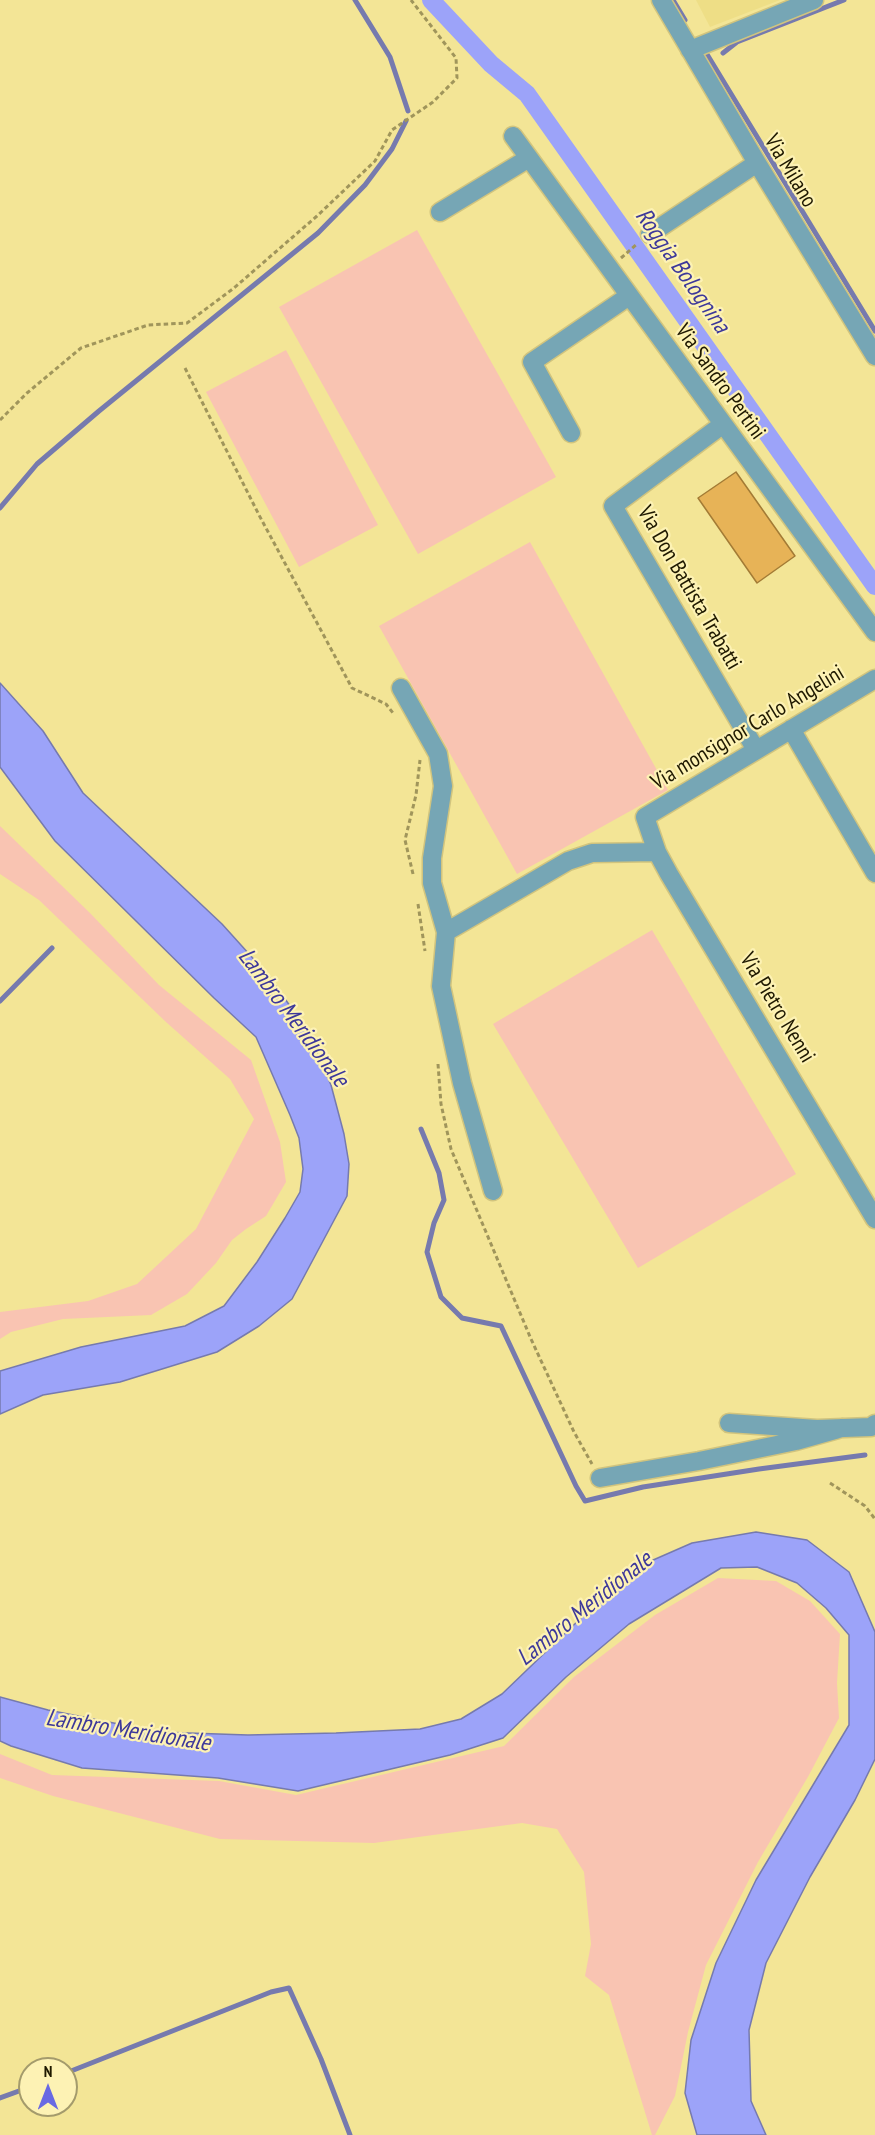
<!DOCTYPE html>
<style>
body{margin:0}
#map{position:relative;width:875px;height:2135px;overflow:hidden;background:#f3e596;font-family:"PT Sans Narrow",sans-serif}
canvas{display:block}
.north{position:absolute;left:18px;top:2057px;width:60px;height:60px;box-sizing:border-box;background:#fdf2b4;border:2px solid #a49b6c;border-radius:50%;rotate:0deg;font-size:16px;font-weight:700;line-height:24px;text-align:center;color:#1f1900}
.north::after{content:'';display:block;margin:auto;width:21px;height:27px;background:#6969e3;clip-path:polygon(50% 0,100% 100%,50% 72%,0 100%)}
</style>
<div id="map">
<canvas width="875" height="2135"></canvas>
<div class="north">N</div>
</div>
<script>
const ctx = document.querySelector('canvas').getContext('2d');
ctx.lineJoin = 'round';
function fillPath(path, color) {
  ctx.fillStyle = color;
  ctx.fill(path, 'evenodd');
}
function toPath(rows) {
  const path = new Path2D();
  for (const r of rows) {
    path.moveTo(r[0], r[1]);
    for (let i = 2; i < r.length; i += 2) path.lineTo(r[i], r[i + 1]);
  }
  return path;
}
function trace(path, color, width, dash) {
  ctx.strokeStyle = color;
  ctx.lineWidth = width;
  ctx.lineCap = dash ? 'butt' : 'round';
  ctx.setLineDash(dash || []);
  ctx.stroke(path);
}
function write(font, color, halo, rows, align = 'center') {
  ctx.font = font + ' "PT Sans Narrow",sans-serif';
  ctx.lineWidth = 4.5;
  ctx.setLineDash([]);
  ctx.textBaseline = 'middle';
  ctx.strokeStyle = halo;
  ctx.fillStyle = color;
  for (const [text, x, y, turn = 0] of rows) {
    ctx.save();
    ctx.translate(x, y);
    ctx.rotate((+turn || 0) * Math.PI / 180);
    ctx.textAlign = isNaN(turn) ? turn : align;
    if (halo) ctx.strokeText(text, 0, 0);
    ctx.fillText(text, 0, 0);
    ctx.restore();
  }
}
fillPath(toPath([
 [696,0,780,0,710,27]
]), '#eede86');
fillPath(toPath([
 [417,230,556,477,418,554,279,307],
 [286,350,378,525,299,567,206,392],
 [530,542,668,790,517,874,379,626],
 [0,826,90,913,159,985,251,1060,280,1142,286,1182,266,1216,246,1229,232,1240,216,1263,187,1294,151,1315,63,1319,11,1332,0,1339,0,1312,88,1301,137,1284,196,1229,254,1119,230,1079,166,1022,39,900,0,874],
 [652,930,796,1174,638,1268,493,1024],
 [718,1578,776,1581,810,1601,840,1634,837,1683,839,1718,809,1775,758,1862,706,1965,688,2032,675,2096,655,2135,652,2135,609,1995,585,1976,591,1944,584,1872,557,1829,522,1823,374,1843,220,1839,53,1796,0,1778,0,1754,52,1775,219,1781,296,1795,504,1746,574,1677,655,1615]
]), '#f9c4b2');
const water = toPath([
 [0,683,43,731,83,793,222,924,268,975,305,1027,331,1085,344,1134,349,1164,347,1196,292,1299,259,1326,217,1352,120,1382,43,1395,0,1414,0,1371,81,1347,185,1326,224,1306,257,1262,285,1218,300,1192,303,1169,299,1138,290,1115,256,1037,214,998,55,841,0,767,0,683],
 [756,1532,807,1540,849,1572,875,1632,875,1759,855,1800,810,1877,766,1963,749,2030,751,2101,766,2135,697,2135,685,2093,691,2040,716,1963,756,1880,849,1725,849,1635,826,1608,797,1583,757,1567,721,1568,629,1624,566,1677,503,1738,450,1755,298,1791,218,1778,82,1768,11,1746,0,1741,0,1697,48,1710,159,1732,248,1735,336,1733,420,1729,461,1719,502,1694,608,1592,644,1564,692,1543,756,1532]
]);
fillPath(water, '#9ca3f9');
trace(water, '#767aae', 1.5);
trace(toPath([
 [355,0,390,57,408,111],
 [673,0,685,20],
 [705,51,875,331],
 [723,53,737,42,844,0],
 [0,508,37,464,99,411,318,233,365,185,392,149,406,121],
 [0,1001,52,948],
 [421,1129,439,1173,444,1200,434,1223,427,1252,441,1297,462,1318,501,1326,576,1486,585,1501,643,1487,759,1469,865,1455],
 [66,2073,271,1992,289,1988,321,2059,350,2135],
 [0,2098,30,2087]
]), '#767aae', 5);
trace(toPath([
 [431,0,491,64,527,94,875,586]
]), '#9ca3f9', 18);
const building = toPath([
 [736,472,795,556,757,583,698,498,736,472]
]);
fillPath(building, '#e7b357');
trace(building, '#a37b35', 1.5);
const minor = toPath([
 [661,0,757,163,875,356],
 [690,50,814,0],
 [513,136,875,632],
 [440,212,529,158],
 [650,234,757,163],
 [722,425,613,506,756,750],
 [571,433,532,362,629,296],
 [875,679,645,817,657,852,669,874,875,1219],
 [401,688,438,754,443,786,432,858,432,883,446,932,441,986,462,1083,493,1191],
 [791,729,875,873],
 [446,932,568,861,592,853,657,852],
 [729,1423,817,1429,871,1427,875,1424],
 [600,1478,699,1461,796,1441,842,1428]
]);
trace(minor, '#d1c47e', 21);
trace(toPath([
 [621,258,637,244],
 [185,368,259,515,352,688,386,704,393,713],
 [0,420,27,393,81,348,148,325,187,323,234,288,317,216,375,161,392,130,433,102,457,78,456,58,411,0],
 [413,874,405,840,416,795,420,760],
 [418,904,425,951],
 [438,1064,441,1104,451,1149,531,1339,574,1432,592,1464],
 [830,1483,865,1506,875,1519]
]), '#a0955b', 3, [4.5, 3]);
trace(minor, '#76a6b5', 18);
write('22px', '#1f1900', '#fdf2b4', [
 ["Via Milano",790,171,59],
 ["Via Sandro Pertini",720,382,54],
 ["Via Don Battista Trabatti",689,588,60],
 ["Via monsignor Carlo Angelini",748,728,-31],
 ["Via Pietro Nenni",777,1008,59]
]);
write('italic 24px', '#3d389a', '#fdf2b4', [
 ["Roggia Bolognina",682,271,55],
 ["Lambro Meridionale",293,1018,53],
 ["Lambro Meridionale",585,1609,-39],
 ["Lambro Meridionale",128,1731,9]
]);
</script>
